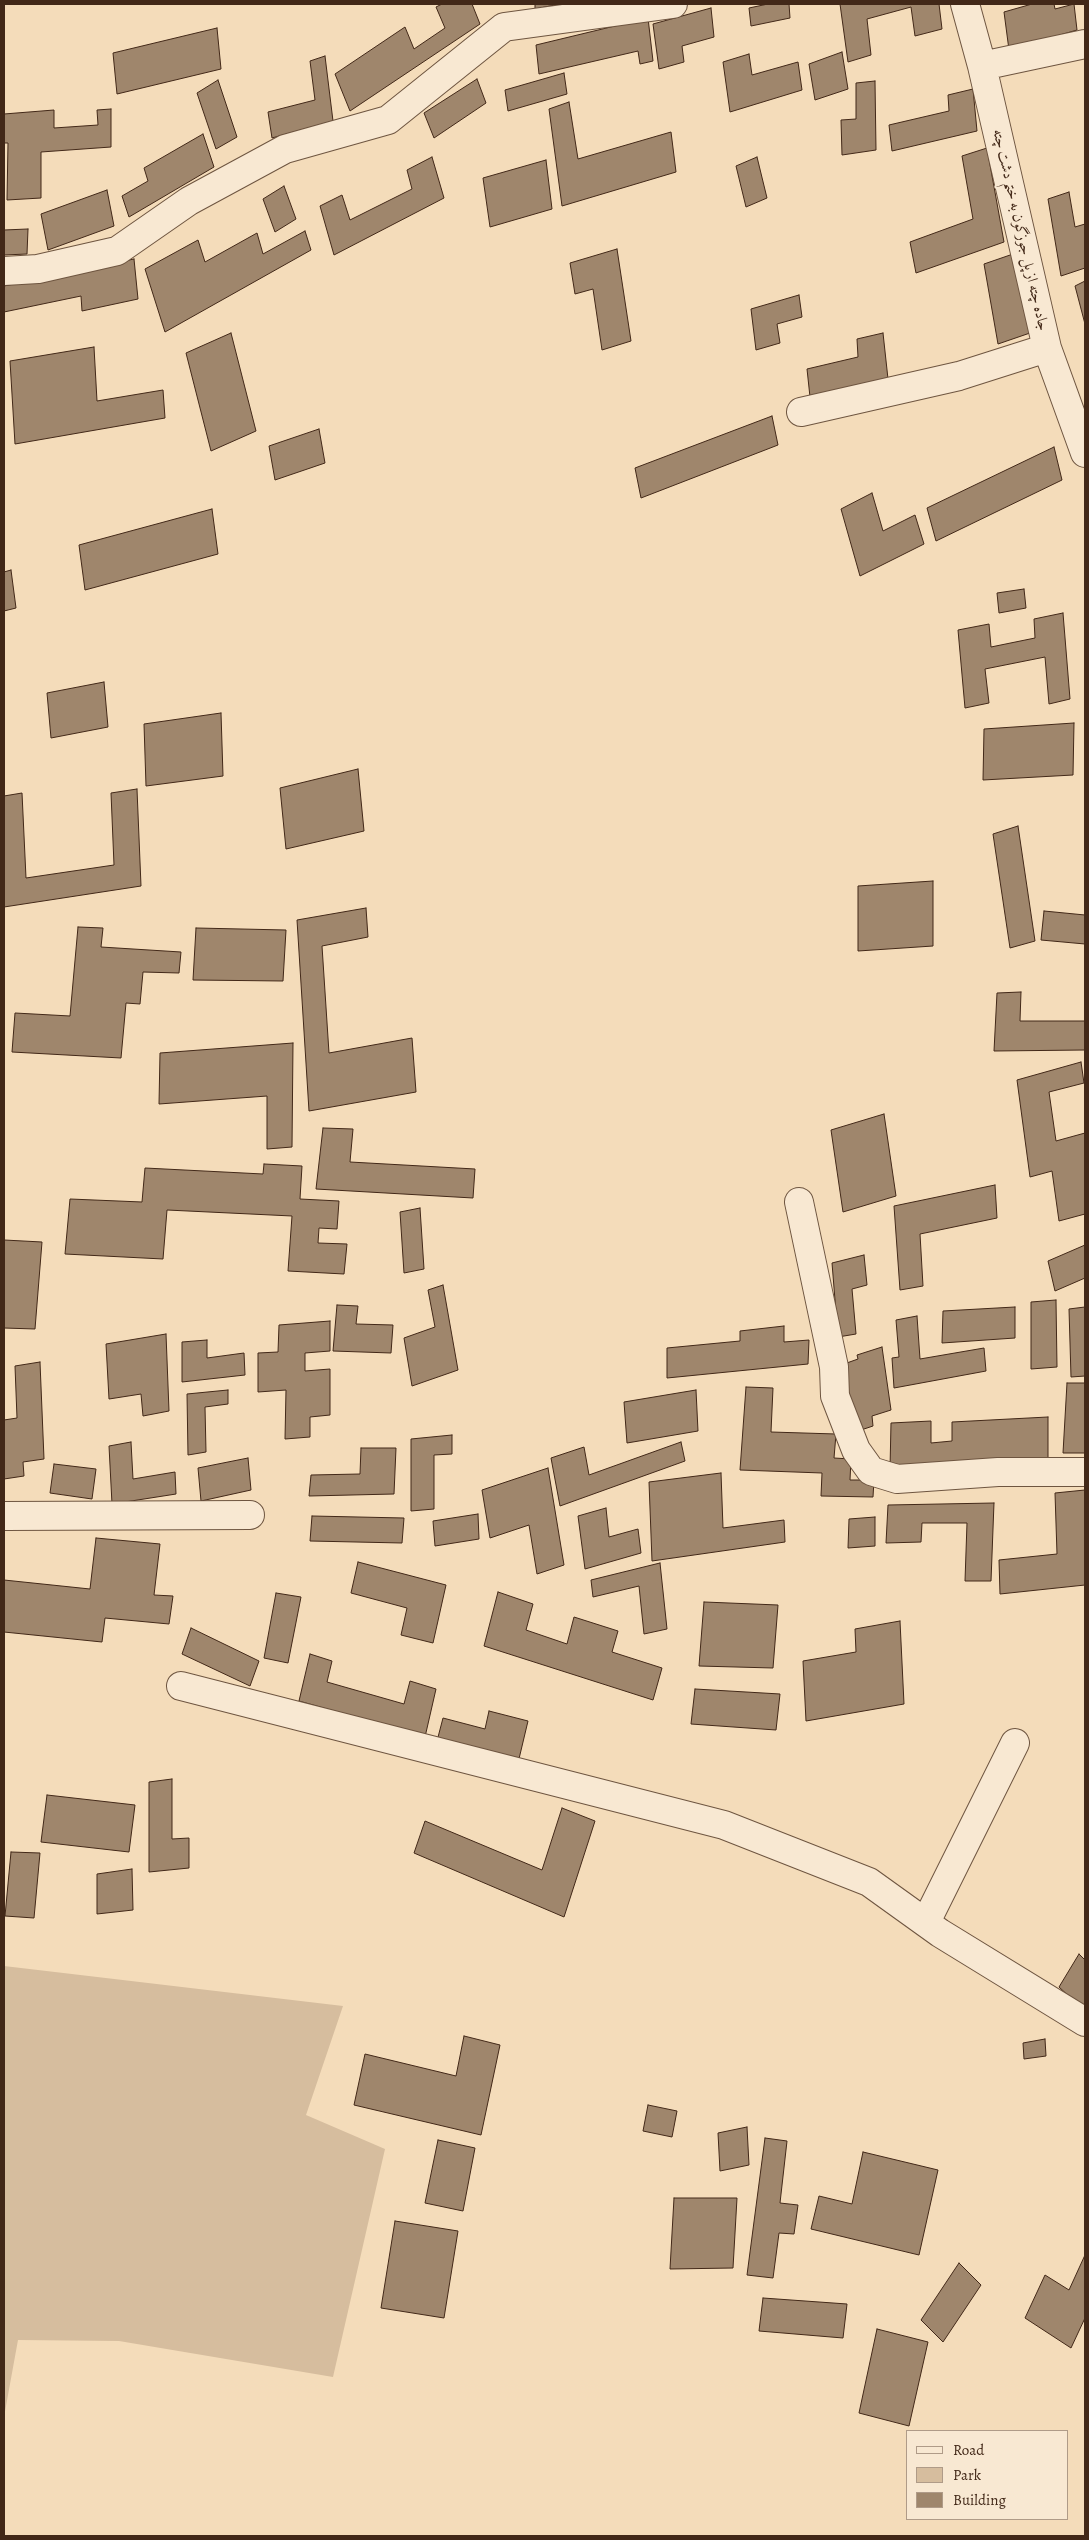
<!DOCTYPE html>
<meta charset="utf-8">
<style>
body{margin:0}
#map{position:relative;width:1089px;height:2540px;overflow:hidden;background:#f4dcba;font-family:Alegreya,serif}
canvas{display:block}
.frame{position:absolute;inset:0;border:5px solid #422818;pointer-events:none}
.legend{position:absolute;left:906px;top:2430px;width:162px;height:90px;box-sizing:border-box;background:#f8e8d2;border:1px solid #af9b88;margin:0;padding:6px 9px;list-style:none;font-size:15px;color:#422818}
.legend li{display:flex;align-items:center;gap:10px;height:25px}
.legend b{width:25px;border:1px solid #af9b88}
</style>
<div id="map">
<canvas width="1089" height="2540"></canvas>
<div class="frame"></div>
<ul class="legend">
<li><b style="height:6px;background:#f8e8d2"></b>Road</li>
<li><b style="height:14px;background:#d6bd9e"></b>Park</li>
<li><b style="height:14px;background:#9f866c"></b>Building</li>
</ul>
</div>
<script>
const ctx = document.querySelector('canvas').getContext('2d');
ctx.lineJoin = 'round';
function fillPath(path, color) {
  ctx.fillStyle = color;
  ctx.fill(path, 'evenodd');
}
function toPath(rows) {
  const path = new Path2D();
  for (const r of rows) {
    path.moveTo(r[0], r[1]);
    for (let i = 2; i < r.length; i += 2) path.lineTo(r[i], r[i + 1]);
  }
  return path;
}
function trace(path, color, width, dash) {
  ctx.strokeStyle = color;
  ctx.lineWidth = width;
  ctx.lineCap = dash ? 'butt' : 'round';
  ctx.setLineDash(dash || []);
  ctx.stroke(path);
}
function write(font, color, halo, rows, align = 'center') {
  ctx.font = font + ' Alegreya,Amiri,serif';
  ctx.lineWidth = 4;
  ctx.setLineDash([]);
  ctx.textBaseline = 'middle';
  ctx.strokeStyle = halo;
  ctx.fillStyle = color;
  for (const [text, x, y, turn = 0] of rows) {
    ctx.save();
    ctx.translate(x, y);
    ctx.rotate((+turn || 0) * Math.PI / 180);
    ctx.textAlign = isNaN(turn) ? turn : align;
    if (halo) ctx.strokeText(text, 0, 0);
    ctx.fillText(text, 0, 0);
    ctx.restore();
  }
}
fillPath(toPath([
 [4,1966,343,2006,306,2115,385,2149,333,2377,119,2341,18,2340,4,2417]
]), '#d6bd9e');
const building = toPath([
 [442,4,472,4,480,24,350,111,335,74,405,27,414,49,445,28,436,7,442,4],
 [535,4,560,4,535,9,535,4],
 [768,4,789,4,790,18,751,26,749,8,768,4],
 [840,4,939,4,942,29,915,36,911,7,867,19,871,55,848,62,840,4],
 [1032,4,1054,4,1055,9,1074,4,1077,30,1009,50,1004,12,1032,4],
 [711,8,714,37,682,46,684,62,659,69,653,24,711,8],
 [648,18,653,61,640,64,638,51,539,74,536,45,648,18],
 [217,28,221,69,117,94,113,53,217,28],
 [842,52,848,89,815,100,809,64,842,52],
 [749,54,752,75,798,62,802,90,730,112,723,62,749,54],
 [325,56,333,121,272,138,268,112,315,100,310,61,325,56],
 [564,73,567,94,508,111,505,90,564,73],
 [477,79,486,103,434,138,424,113,477,79],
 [218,80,237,137,216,149,197,93,218,80],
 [875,81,876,150,842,155,841,120,856,119,856,83,875,81],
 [973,89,977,131,892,151,889,125,949,111,948,95,973,89],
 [569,102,578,159,671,132,676,172,562,206,549,109,569,102],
 [111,109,111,147,41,152,41,198,7,200,8,143,4,143,4,114,54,110,54,128,98,125,97,110,111,109],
 [203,134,214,167,129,217,122,196,148,181,144,168,203,134],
 [987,148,1004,242,916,273,910,242,973,219,962,156,987,148],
 [432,157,444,198,334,255,320,206,342,195,350,220,412,189,407,170,432,157],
 [757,157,767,198,746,207,736,166,757,157],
 [546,160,552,209,490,227,483,178,546,160],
 [284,186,296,219,275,232,263,199,284,186],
 [107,190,114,226,48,250,41,214,107,190],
 [1069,192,1075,227,1085,224,1085,268,1061,276,1048,199,1069,192],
 [28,229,27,254,4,255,4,230,28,229],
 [305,231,311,250,165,332,145,269,198,240,205,262,257,233,263,254,305,231],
 [617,249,631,341,602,350,593,289,575,294,570,263,617,249],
 [1016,253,1030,333,998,344,984,264,1016,253],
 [134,259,138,299,82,311,81,296,4,312,4,286,134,259],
 [1085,281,1085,324,1075,286,1085,281],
 [799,295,802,317,777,324,780,343,756,350,751,309,799,295],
 [231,333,256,431,211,451,186,353,231,333],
 [883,333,888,379,810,397,807,369,858,357,857,339,883,333],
 [94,347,97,401,163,390,165,418,15,444,10,361,94,347],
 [772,416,778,445,641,498,635,468,772,416],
 [319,429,325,463,275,480,269,446,319,429],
 [1054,447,1062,480,936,541,927,508,1054,447],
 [872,493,883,531,915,515,924,544,860,576,841,509,872,493],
 [212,509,218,554,85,590,79,545,212,509],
 [11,570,16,608,4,611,4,572,11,570],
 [1024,589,1026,608,999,613,997,593,1024,589],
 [1063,613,1070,699,1049,704,1045,657,985,669,989,703,965,708,958,630,989,624,991,647,1035,638,1034,619,1063,613],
 [104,682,108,727,51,738,47,693,104,682],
 [221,713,223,776,146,786,144,724,221,713],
 [1074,723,1073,775,983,780,984,729,1074,723],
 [358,769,364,831,286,849,280,788,358,769],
 [137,789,141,886,4,907,4,796,22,793,26,878,114,865,111,793,137,789],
 [1018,826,1035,941,1010,948,993,834,1018,826],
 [933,881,933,946,858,951,858,886,933,881],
 [366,908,368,937,322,946,329,1053,412,1038,416,1092,309,1111,297,920,366,908],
 [1044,911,1085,915,1085,944,1041,940,1044,911],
 [78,927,103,928,101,947,181,952,179,973,143,972,140,1004,126,1003,121,1058,12,1052,15,1013,70,1016,78,927],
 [196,928,286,930,283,981,193,980,196,928],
 [1021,992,1020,1021,1085,1021,1085,1050,994,1051,997,993,1021,992],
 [293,1043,292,1147,267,1149,267,1096,159,1104,160,1053,293,1043],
 [1081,1062,1084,1083,1049,1092,1056,1141,1085,1133,1085,1214,1059,1221,1052,1171,1030,1177,1017,1080,1081,1062],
 [884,1114,896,1196,843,1212,831,1130,884,1114],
 [323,1128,353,1129,350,1162,475,1169,473,1198,316,1189,323,1128],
 [264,1164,302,1166,300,1199,339,1201,337,1229,319,1228,318,1243,347,1244,344,1274,288,1271,292,1216,167,1210,163,1259,65,1254,70,1199,142,1202,145,1168,263,1174,264,1164],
 [995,1185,997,1218,920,1234,923,1286,900,1290,894,1206,995,1185],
 [420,1208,424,1269,404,1273,400,1212,420,1208],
 [4,1240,42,1242,35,1329,4,1328,4,1240],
 [1085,1245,1085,1278,1055,1291,1048,1261,1085,1245],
 [864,1255,867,1285,852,1289,856,1334,838,1337,832,1263,864,1255],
 [443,1285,458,1370,412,1386,404,1338,435,1327,428,1290,443,1285],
 [1056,1300,1057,1367,1031,1369,1031,1302,1056,1300],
 [337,1305,358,1306,356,1324,393,1325,391,1353,333,1351,337,1305],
 [1015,1307,1015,1338,942,1343,943,1311,1015,1307],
 [1085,1307,1085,1376,1071,1377,1069,1309,1085,1307],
 [917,1316,920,1359,984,1348,986,1371,894,1388,892,1358,899,1357,896,1320,917,1316],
 [330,1321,330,1351,305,1353,305,1371,330,1369,330,1415,310,1417,310,1437,285,1439,286,1390,258,1392,258,1353,278,1352,279,1325,330,1321],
 [784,1326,784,1342,809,1340,808,1364,667,1378,667,1348,740,1341,740,1331,784,1326],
 [166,1334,169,1411,143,1416,141,1394,109,1399,106,1344,166,1334],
 [207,1340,207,1358,244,1353,245,1375,182,1382,182,1342,207,1340],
 [882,1347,891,1410,872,1416,873,1426,855,1432,844,1364,858,1359,857,1355,882,1347],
 [40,1362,44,1459,23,1462,24,1476,4,1479,4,1420,17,1418,15,1366,40,1362],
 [1067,1383,1085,1383,1085,1453,1063,1453,1067,1383],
 [746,1387,773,1388,771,1432,836,1434,834,1458,851,1459,850,1480,874,1480,873,1497,821,1496,822,1473,740,1470,746,1387],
 [228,1390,228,1404,205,1407,206,1452,188,1455,187,1394,228,1390],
 [696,1390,698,1431,627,1443,624,1402,696,1390],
 [1048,1417,1048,1461,890,1469,891,1423,931,1421,931,1443,952,1441,952,1422,1048,1417],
 [452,1435,452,1454,434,1455,434,1509,411,1511,411,1439,452,1435],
 [131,1442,133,1479,175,1472,176,1494,112,1504,109,1446,131,1442],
 [681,1442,685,1461,560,1506,551,1458,584,1447,589,1475,681,1442],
 [361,1448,396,1448,394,1494,309,1496,311,1475,360,1474,361,1448],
 [248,1458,251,1490,201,1501,198,1468,248,1458],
 [54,1464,96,1469,92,1499,50,1493,54,1464],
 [548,1468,564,1565,537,1574,529,1525,490,1538,482,1490,548,1468],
 [721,1473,723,1528,784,1520,785,1542,652,1561,649,1482,721,1473],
 [1085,1490,1085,1585,1000,1594,999,1560,1057,1554,1055,1493,1085,1490],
 [994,1503,991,1581,965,1581,967,1523,922,1523,921,1542,886,1543,888,1505,994,1503],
 [606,1508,609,1537,638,1529,641,1553,585,1569,578,1516,606,1508],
 [478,1514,479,1539,435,1546,433,1521,478,1514],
 [312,1516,404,1518,402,1543,310,1541,312,1516],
 [875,1517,875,1546,848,1548,849,1519,875,1517],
 [96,1538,160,1544,154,1595,173,1596,169,1624,105,1618,102,1642,4,1632,4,1580,90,1589,96,1538],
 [358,1562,446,1585,433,1643,401,1635,407,1608,351,1593,358,1562],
 [660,1563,667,1629,644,1634,639,1586,593,1597,591,1580,660,1563],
 [498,1592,533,1604,526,1630,567,1644,574,1617,618,1631,612,1652,662,1668,653,1700,484,1646,498,1592],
 [276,1593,301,1597,288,1663,264,1658,276,1593],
 [704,1602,778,1605,773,1668,699,1666,704,1602],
 [900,1621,904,1704,806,1721,803,1661,856,1652,855,1629,900,1621],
 [191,1628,259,1661,250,1686,182,1654,191,1628],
 [310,1654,332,1661,327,1682,404,1704,410,1681,436,1689,425,1737,299,1701,310,1654],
 [695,1689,780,1694,776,1730,691,1724,695,1689],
 [489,1711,528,1721,518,1763,437,1741,443,1718,485,1729,489,1711],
 [172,1779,172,1839,189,1838,189,1868,149,1872,149,1782,172,1779],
 [47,1795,135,1805,129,1852,41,1842,47,1795],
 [562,1808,595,1821,564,1917,414,1853,425,1821,542,1870,562,1808],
 [11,1852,40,1853,34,1918,5,1916,11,1852],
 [132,1869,133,1910,97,1914,97,1874,132,1869],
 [1079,1954,1085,1960,1085,2011,1059,1987,1079,1954],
 [464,2036,500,2045,481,2135,354,2105,365,2054,456,2076,464,2036],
 [1045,2039,1046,2056,1024,2059,1023,2043,1045,2039],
 [648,2105,677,2111,672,2137,643,2131,648,2105],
 [747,2127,749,2165,720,2171,718,2133,747,2127],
 [765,2138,787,2141,780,2203,798,2205,794,2234,779,2233,773,2278,747,2275,765,2138],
 [438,2140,475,2148,463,2211,425,2203,438,2140],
 [863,2152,938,2170,919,2255,811,2229,819,2196,852,2204,863,2152],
 [674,2198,737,2198,733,2268,670,2269,674,2198],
 [395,2221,458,2231,444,2318,381,2308,395,2221],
 [1085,2255,1085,2318,1071,2348,1025,2318,1045,2275,1069,2290,1085,2255],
 [959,2263,981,2285,943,2342,921,2320,959,2263],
 [763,2298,847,2304,843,2338,759,2331,763,2298],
 [877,2329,928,2342,909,2426,859,2413,877,2329]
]);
fillPath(building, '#9f866c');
trace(building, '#422818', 1);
const minor = toPath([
 [965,4,982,66,1047,348,1085,453],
 [982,66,1085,44],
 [4,271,38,269,117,251,189,201,285,149,388,120,504,27,673,4],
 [801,412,959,376,1047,348],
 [799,1202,834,1367,835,1396,856,1450,871,1471,897,1479,998,1472,1085,1472],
 [4,1516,250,1515],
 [181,1686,724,1825,869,1882,940,1933,1085,2022],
 [926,1922,1015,1743]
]);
trace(minor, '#6e5540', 30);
trace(minor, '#f8e8d2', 28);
write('15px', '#422818', '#f8e8d2', [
 ["جاده چته از پل جوزگون به ختم دشت چته",1020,230,77]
]);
</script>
